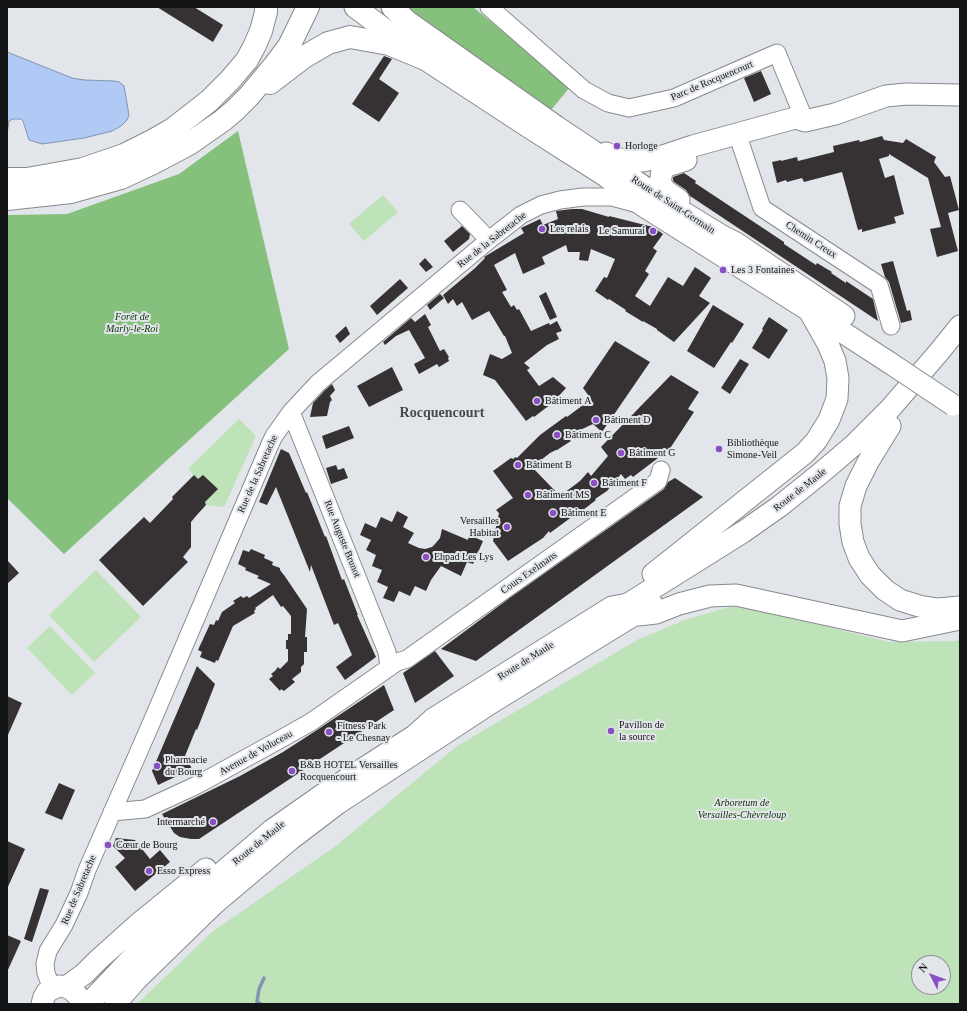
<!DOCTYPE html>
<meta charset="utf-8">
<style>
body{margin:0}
#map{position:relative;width:967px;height:1011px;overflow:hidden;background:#e2e5e9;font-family:"Times New Roman",serif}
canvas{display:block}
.frame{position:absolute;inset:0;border:8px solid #131415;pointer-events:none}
.north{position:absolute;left:911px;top:955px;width:40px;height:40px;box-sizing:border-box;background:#e2e5e9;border:1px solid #8f9194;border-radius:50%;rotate:312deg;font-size:11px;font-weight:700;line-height:16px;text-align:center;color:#131415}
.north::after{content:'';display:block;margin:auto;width:14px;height:18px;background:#8b4fc5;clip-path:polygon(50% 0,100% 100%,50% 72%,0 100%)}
</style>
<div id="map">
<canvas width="967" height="1011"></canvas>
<div class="frame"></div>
<div class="north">N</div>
</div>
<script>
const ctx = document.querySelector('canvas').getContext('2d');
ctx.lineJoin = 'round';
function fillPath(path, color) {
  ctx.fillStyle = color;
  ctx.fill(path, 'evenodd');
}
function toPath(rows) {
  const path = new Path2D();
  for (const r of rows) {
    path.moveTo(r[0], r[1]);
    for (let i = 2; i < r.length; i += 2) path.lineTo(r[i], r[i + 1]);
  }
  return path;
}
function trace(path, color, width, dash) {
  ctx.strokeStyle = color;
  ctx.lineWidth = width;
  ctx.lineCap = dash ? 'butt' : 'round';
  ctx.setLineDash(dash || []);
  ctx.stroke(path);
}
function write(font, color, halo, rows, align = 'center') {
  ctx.font = font + ' "Times New Roman",serif';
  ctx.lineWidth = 4;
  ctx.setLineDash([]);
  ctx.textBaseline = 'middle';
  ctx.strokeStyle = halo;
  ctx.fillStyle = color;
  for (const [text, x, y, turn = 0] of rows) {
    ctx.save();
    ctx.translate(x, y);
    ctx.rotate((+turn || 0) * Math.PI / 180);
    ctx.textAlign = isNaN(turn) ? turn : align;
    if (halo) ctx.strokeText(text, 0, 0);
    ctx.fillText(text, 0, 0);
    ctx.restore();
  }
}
fillPath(toPath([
 [383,195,398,212,364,241,349,224],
 [239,419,256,436,224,507,206,505,205,502,218,489,203,475,198,479,188,469],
 [96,570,141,617,94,662,49,615],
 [737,605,889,642,954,641,960,640,960,1004,137,1004,212,932,337,845,457,746,639,639,687,619],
 [919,963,943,963,943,987,919,987],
 [50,626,95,673,72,695,27,648]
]), '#bee3b8');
fillPath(toPath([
 [407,7,473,7,570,87,547,115,446,40],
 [238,131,289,349,64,554,7,498,7,215,67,214,179,174]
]), '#85c07d');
const water = toPath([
 [7,52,72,78,84,80,114,81,119,82,124,86,129,115,127,120,121,126,112,131,84,138,42,144,29,140,23,121,21,119,13,119,9,121,7,134,7,52]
]);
fillPath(water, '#b1caf5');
trace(water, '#8293b2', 1);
trace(toPath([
 [261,1004,257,1002,259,989,264,978]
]), '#8293b2', 3.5);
fillPath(toPath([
 [157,7,194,7,223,25,213,42],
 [384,56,392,59,379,79,399,93,379,122,352,104],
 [761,71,771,94,754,102,744,78],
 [882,136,884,140,903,143,906,139,936,157,934,162,945,177,950,176,959,210,948,213,958,251,937,257,930,229,941,227,928,178,889,154,889,156,879,159,885,178,894,175,904,214,894,217,896,223,862,232,862,229,858,230,842,172,804,182,802,178,787,182,786,180,777,183,772,162,781,160,781,161,797,157,798,161,834,152,833,146,859,140,860,142],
 [684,173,696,181,695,183,784,242,784,244,816,265,817,263,832,272,831,273,846,283,846,281,873,299,878,321,690,196,686,190,674,182,673,180,673,177],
 [572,209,582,209,609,217,609,216,653,227,663,234,653,248,657,251,645,271,649,274,635,296,650,306,668,277,683,286,695,267,711,278,699,296,710,303,674,342,657,330,657,329,643,321,643,322,625,311,626,310,609,299,608,300,595,291,604,277,607,278,615,259,591,249,588,261,579,260,580,252,568,252,566,245,542,257,545,264,523,274,515,253,494,265,507,290,502,292,511,307,514,305,517,310,519,309,531,331,549,323,550,325,557,321,562,331,556,333,559,339,547,345,524,363,530,368,527,370,539,386,553,377,566,388,558,397,559,398,534,417,533,416,526,421,495,380,483,375,490,354,502,359,512,353,505,336,504,336,489,311,472,320,462,302,457,306,453,299,448,304,443,295,474,269,485,258,484,257,524,233,521,228,540,219,543,225,558,219,556,211],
 [462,226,470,234,469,239,453,252,444,241],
 [425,258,433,267,426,272,419,264],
 [893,261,907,311,910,310,912,320,901,323,889,282,885,277,881,264],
 [400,279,408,288,377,315,370,306],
 [546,292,557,317,550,320,539,296],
 [440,294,444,298,430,310,427,305],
 [713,305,744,324,732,343,731,342,714,368,687,351],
 [425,314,431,325,428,327,440,351,444,349,449,357,448,358,449,361,439,367,437,364,419,374,414,364,425,358,409,330,396,336,385,345,383,342,411,318,415,322],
 [769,317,788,330,769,359,752,348,763,330,762,329],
 [346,326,350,334,340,343,335,336],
 [615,341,650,362,602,432,593,424,578,431,568,438,571,441,557,450,556,450,550,453,532,467,560,496,580,481,588,472,591,476,608,456,601,447,671,375,699,392,688,409,694,412,669,450,663,456,662,455,633,477,631,475,625,479,621,474,607,491,595,499,596,500,574,517,573,516,550,533,549,531,543,538,508,561,493,541,499,513,496,510,513,498,493,471,511,458,513,459,516,457,517,458,540,435,566,416,567,417,591,399,583,388],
 [740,359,749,364,730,394,721,388],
 [392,367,403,390,369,407,357,386],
 [332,384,335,390,330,396,332,400,330,402,327,416,310,417,313,403,325,390],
 [349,426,354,438,326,449,322,436],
 [281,449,289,453,306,493,307,492,325,537,326,536,342,580,344,579,358,615,357,615,376,657,345,680,336,667,352,655,338,623,334,625,311,565,310,572,276,487,267,505,259,502],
 [336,465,338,470,344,468,348,478,331,484,326,468],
 [194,475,198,479,203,475,218,489,205,502,206,505,196,516,191,522,191,547,183,557,188,562,143,606,99,560,144,517,150,523,173,499,172,497],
 [675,478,703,497,476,661,441,649,511,597,664,489,668,482],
 [397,511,408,517,403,527,414,533,408,543,419,548,425,549,432,547,435,544,440,538,442,529,468,540,469,535,483,541,473,564,467,562,461,576,441,566,431,580,426,591,415,586,410,596,399,591,394,602,383,598,388,587,377,582,382,570,372,566,376,555,366,550,371,540,360,535,365,523,376,528,381,517,392,522],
 [251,549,265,555,264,558,273,562,272,565,280,568,280,570,283,574,284,575,307,609,305,637,307,637,307,652,304,652,304,664,301,667,301,672,292,679,295,682,284,691,281,689,280,691,269,679,273,676,271,674,275,671,278,667,280,669,288,661,288,649,286,649,286,640,288,640,288,634,291,634,291,616,283,606,281,607,273,595,255,608,256,609,254,611,255,613,233,626,218,661,216,660,215,663,200,657,202,652,198,650,210,624,214,625,216,620,218,621,222,612,235,603,233,601,241,596,243,598,247,596,249,598,271,584,257,578,259,576,245,570,246,568,238,564,243,550,249,552],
 [7,560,19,573,7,584],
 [435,651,454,676,415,703,403,673],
 [197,666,215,684,197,730,196,729,185,756,192,769,158,785,152,771],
 [384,685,394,710,199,839,191,839,180,837,174,833,162,814,240,776,283,752,317,730],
 [7,696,22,703,7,737],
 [59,783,75,790,62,820,45,813],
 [116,838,135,840,150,859,160,850,170,862,135,891,115,867,125,858,113,846],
 [7,841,25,849,7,889],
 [40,888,49,890,32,942,24,939],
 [7,935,21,941,7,972]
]), '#363234');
const minor = toPath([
 [489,7,584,90,608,103,629,108,674,98,777,53,805,121],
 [741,145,762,208,879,285,891,326],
 [460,210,489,240],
 [291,412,387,652,389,668],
 [112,812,145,809,197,785,279,740,311,722,397,662,407,659,658,481,661,470],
 [52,989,46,973,45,964,48,951,64,925,79,893,87,870,150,726,271,442,274,436,291,412,318,383,348,358,489,240,521,215,541,205,560,200,583,197,612,197,638,204]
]);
const major = toPath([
 [355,7,423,58,530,128,607,177,642,205,810,311,890,363],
 [392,7,407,21,557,127,593,151,657,196,722,236,736,243,844,316],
 [606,153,614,157,626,161,643,161,657,158,693,146,795,118,805,121,835,114,886,96,906,94,960,95],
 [679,200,666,191,660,183,662,171,667,166,686,160],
 [890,426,868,462,856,486,850,506,850,524,853,542,859,558,870,575,885,590,900,600,919,606,937,609,960,607],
 [653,574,805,453,816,441,829,420,837,399,838,378,835,361,828,344,811,314],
 [638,615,656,613,679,604,710,596,736,595,902,631,960,619],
 [66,987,84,974,98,960,137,925,206,869],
 [92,1000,147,942,198,893,272,830,322,795,414,736,433,719,612,607,628,604,743,532,780,506,821,473,855,444,889,410,939,352,960,326],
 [42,1004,44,997,47,992,52,989,59,986,66,987,72,990,77,995],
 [115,1004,137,979,214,904,291,839,337,804,491,703,652,604]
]);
const highway = toPath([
 [270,83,304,57,328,43,350,37,389,44,423,58],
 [7,179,27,179,83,169,124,155,154,140,173,129,209,101,230,80,247,60,254,47,261,31,266,12,266,7],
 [7,199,71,192,121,178,153,163,189,144,222,121,234,111,249,96,274,66,289,46,308,7]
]);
trace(minor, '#878a8e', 19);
trace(major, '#878a8e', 23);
trace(highway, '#878a8e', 24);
trace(minor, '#fff', 17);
trace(major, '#fff', 21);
trace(highway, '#fff', 22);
const majorBridge = toPath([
 [890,363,953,405]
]);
trace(majorBridge, '#878a8e', 23, []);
trace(majorBridge, '#fff', 21);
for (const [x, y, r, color] of [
 [617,146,4,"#8b4fc5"],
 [542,229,4,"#8b4fc5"],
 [653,231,4,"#8b4fc5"],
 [723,270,4,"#8b4fc5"],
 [537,401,4,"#8b4fc5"],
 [596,420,4,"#8b4fc5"],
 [557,435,4,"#8b4fc5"],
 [719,449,4,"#8b4fc5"],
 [621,453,4,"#8b4fc5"],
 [518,465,4,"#8b4fc5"],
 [594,483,4,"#8b4fc5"],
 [528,495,4,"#8b4fc5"],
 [553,513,4,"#8b4fc5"],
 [507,527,4,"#8b4fc5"],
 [426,557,4,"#8b4fc5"],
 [611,731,4,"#8b4fc5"],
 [329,732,4,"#8b4fc5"],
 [157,766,4,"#8b4fc5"],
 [292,771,4,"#8b4fc5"],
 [213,822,4,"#8b4fc5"],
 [108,845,4,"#8b4fc5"],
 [149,871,4,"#8b4fc5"]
]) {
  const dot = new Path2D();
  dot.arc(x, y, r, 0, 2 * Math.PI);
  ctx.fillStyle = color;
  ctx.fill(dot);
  trace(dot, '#e2e5e9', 1.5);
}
write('10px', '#131415', '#e2e5e9', [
 ["Parc de Rocquencourt",712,81,-23],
 ["Route de Saint-Germain",673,205,33],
 ["Rue de la Sabretache",492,240,-38],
 ["Chemin Creux",811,240,33],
 ["Rue de la Sabretache",258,474,-66],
 ["Route de Maule",800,490,-38],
 ["Rue Auguste Brunot",342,539,68],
 ["Cours Exelmans",529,573,-35],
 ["Route de Maule",526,661,-32],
 ["Avenue de Voluceau",256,753,-29],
 ["Route de Maule",259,843,-39],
 ["Rue de Sabretache",79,890,-67]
]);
write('10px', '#131415', '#e2e5e9', [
 ["Horloge",625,146],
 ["Les relais",550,229],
 ["Le Samurai",645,231,"right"],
 ["Les 3 Fontaines",731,270],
 ["Bâtiment A",545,401],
 ["Bâtiment D",604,420],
 ["Bâtiment C",565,435],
 ["Bibliothèque",727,443],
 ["Simone-Veil",727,455],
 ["Bâtiment G",629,453],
 ["Bâtiment B",526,465],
 ["Bâtiment F",602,483],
 ["Bâtiment MS",536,495],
 ["Bâtiment E",561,513],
 ["Versailles",499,521,"right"],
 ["Habitat",499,533,"right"],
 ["Ehpad Les Lys",434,557],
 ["Pavillon de",619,725],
 ["la source",619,737],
 ["Fitness Park",337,726],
 ["- Le Chesnay",337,738],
 ["Pharmacie",165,760],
 ["du Bourg",165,772],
 ["B&B HOTEL Versailles",300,765],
 ["Rocquencourt",300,777],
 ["Intermarché",205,822,"right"],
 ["Cœur de Bourg",116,845],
 ["Esso Express",157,871]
], 'left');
write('italic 10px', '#0a3305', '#e2e5e9', [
 ["Forêt de",132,317],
 ["Marly-le-Roi",132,329],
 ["Arboretum de",742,803],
 ["Versailles-Chèvreloup",742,815]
]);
write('bold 14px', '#47494d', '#e2e5e9', [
 ["Rocquencourt",442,413]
]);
</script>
